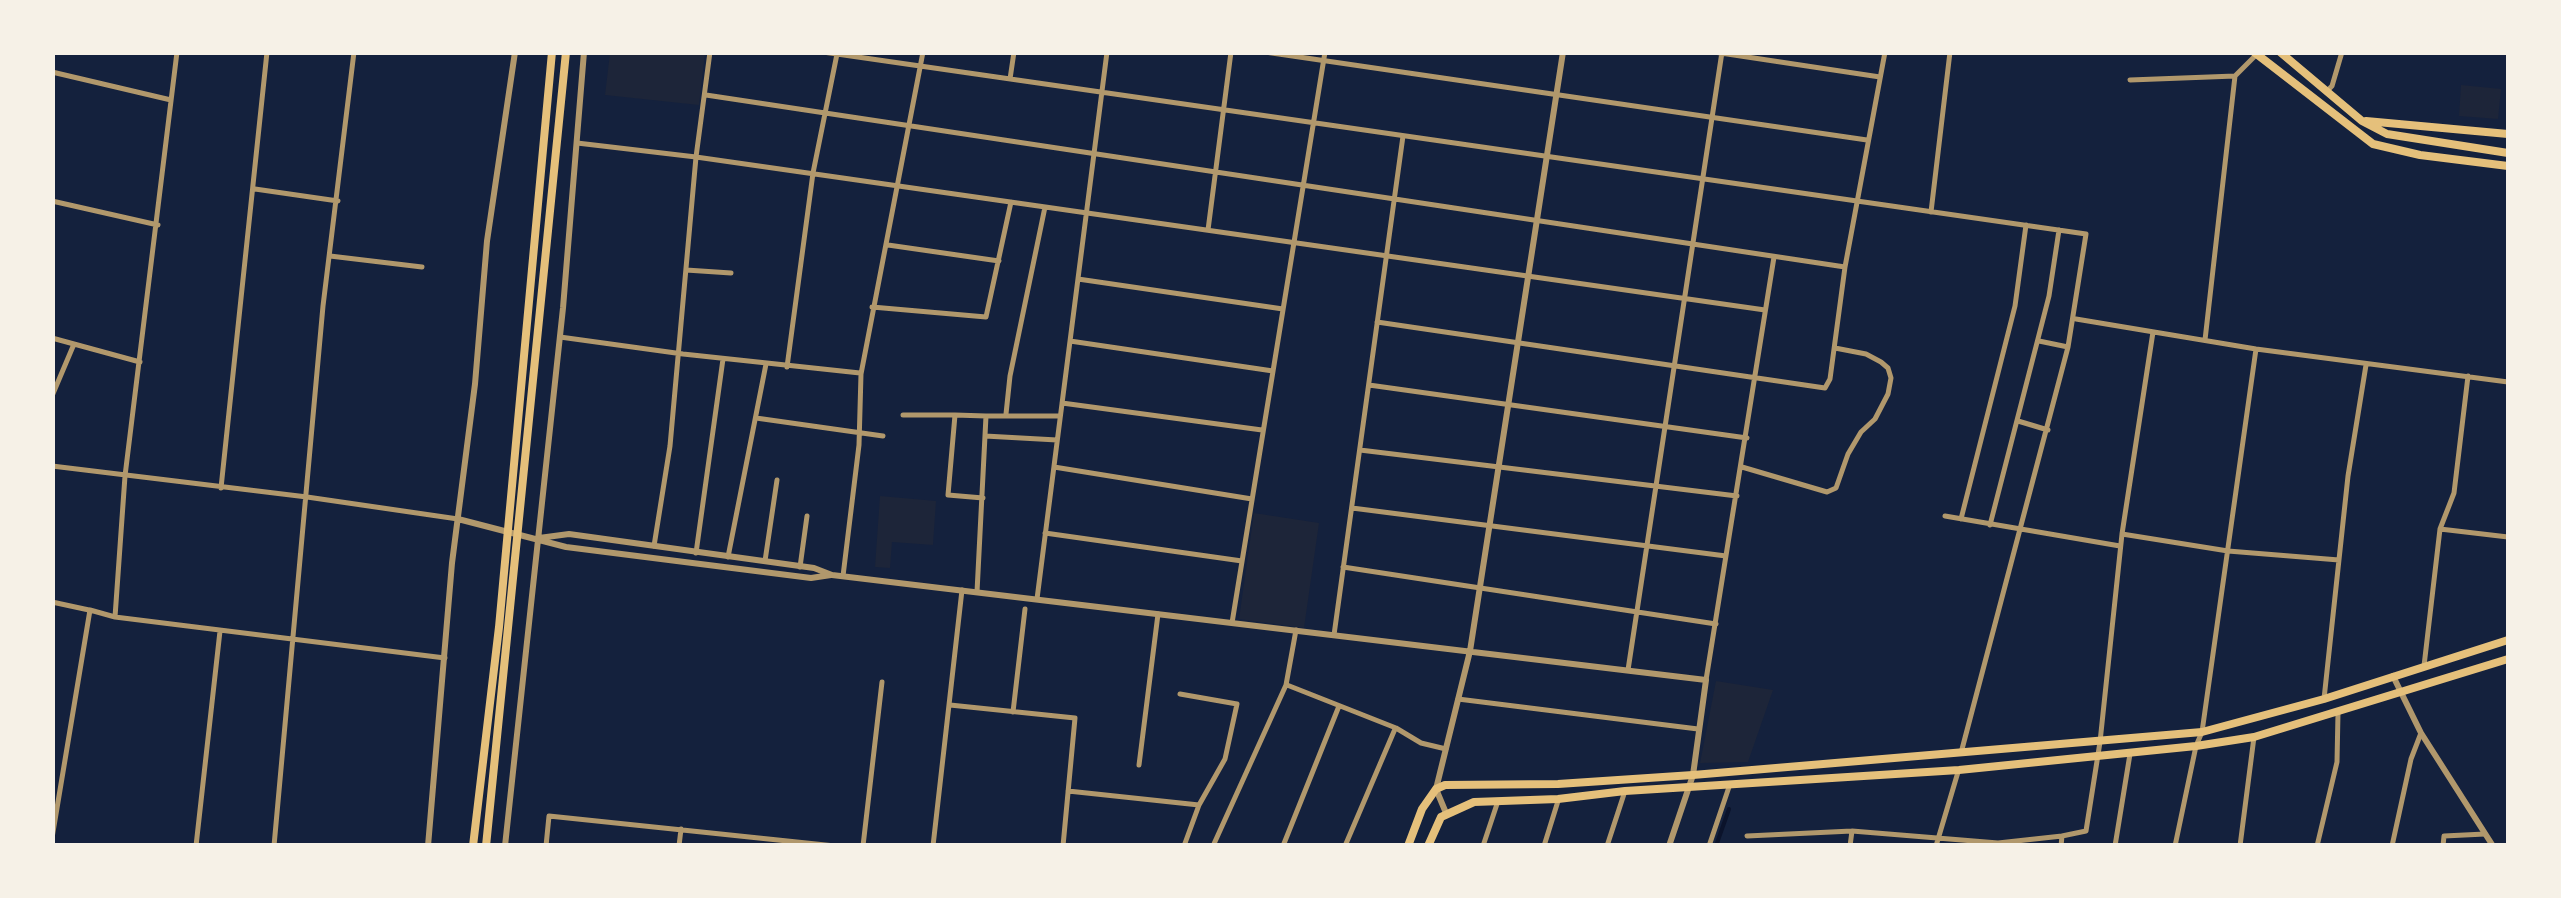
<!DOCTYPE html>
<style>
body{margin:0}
#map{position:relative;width:2561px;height:898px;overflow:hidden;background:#14213d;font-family:Bitter,serif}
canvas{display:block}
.frame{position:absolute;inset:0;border:55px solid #f6f1e7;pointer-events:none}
</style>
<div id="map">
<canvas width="2561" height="898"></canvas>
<div class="frame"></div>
</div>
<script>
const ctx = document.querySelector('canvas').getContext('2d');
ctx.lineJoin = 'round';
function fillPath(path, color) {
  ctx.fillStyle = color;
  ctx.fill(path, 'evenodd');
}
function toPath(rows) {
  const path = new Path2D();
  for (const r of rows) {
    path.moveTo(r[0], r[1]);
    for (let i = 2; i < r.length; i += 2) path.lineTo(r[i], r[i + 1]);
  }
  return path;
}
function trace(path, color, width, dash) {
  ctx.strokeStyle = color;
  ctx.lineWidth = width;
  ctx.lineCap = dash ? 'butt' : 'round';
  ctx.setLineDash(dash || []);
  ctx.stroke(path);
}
fillPath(toPath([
 [610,53,705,53,699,105,605,95],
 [2461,85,2501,89,2498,119,2459,116],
 [880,496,936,501,933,545,892,542,890,568,875,567],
 [1254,513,1319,523,1304,628,1239,619],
 [1716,681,1773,690,1748,762,1700,763]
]), '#1d2539');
trace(toPath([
 [1716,846,1729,809]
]), '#0b132b', 4);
trace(toPath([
 [823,52,2086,234,2068,347,1961,753],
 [1265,52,1867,140],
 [1714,52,1880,77],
 [52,72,171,100],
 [1010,79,1014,52],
 [2130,80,2235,76],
 [2327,91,2332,86,2342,52],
 [706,95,1845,267],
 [577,143,696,157,1765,310],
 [255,189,338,201],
 [52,201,158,225],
 [1931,212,1950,52],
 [1208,230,1231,52],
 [888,245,999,261],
 [330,256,422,267],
 [686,270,731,273],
 [1078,279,1283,309],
 [872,307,986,317,1011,202],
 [2076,319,2256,349,2508,382],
 [1377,322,1825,388,1830,379,1845,267,1885,52],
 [560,337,683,354,860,373],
 [52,338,140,362],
 [2205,340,2235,76,2257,54],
 [1070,341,1273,371],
 [2039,341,2068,347],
 [787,367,813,173,837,54],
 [1369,385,1747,438],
 [52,396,74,344],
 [1062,403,1262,430],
 [1006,414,1010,376,1045,207],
 [903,415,955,415],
 [756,418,883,436],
 [2018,421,2048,430],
 [985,436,1057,440],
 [1360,450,1737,496],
 [52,466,307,497,458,519],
 [1054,467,1252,499],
 [1742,467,1827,492,1836,488,1848,454,1861,432,1875,419,1888,394,1891,378,1888,368,1881,362,1866,354,1835,348],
 [221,488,267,52],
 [983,498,948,495,955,415,986,416],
 [1352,508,1726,556],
 [1945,516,2120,546],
 [1961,519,2015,306,2026,225],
 [1990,525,2049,296,2059,230],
 [2440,529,2508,537],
 [1045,533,1242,561],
 [2122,534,2228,551,2339,560],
 [654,546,670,446,696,157,710,52],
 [696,553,723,359],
 [728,557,766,364],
 [765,561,777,480],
 [800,567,807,516],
 [1343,567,1716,624],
 [843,576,859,445,861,374,923,52],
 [977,592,986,416,1060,416],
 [1037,599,1107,52],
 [52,602,89,610],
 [115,617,125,476,177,52],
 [1232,623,1325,52],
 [1334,635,1403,136],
 [2424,666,2440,529,2454,493,2468,376],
 [1628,670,1722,52],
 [1706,680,1774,257],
 [1287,685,1396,728,1421,743,1446,749],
 [1180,694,1237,704,1225,759,1199,805,1184,846],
 [1458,699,1698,729],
 [2324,699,2348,476,2366,365],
 [950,705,1075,718,1063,846],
 [1013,712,1025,609],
 [1139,765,1158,614],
 [1068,791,1199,805],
 [1747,836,1852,831],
 [52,838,90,610,115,617,445,658],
 [196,846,220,631],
 [274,846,323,306,354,52],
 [546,846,549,816,835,846],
 [679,846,681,829],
 [863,846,882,682],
 [933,846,962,590],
 [1213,846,1286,685,1296,630],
 [1283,846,1339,706],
 [1345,846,1395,729],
 [1483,846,1498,801],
 [1544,846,1558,801],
 [1607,846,1625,791],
 [1709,846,1730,784],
 [1850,846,1852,831,1998,843,2062,836],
 [1936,846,1958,772],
 [2061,846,2062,836,2086,831,2100,742,2122,534,2153,332],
 [2115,846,2130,754],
 [2175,846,2196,746,2202,732,2256,349],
 [2240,846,2254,737],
 [2317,846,2337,762,2338,713],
 [2392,846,2411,759,2421,733],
 [2443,846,2444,836,2485,834]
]), '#b1986c', 5);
trace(toPath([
 [458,519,566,547,811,578,831,575],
 [539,538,569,534,814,568,832,575,1706,680,1693,775,1669,846],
 [2393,676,2421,733,2493,846],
 [1446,813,1436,789,1470,651,1563,52],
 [428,846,452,563,475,384,487,241,515,52],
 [505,846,563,308,584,52]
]), '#b1986c', 6);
trace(toPath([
 [2254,52,2373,144,2420,155,2508,166],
 [2280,52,2362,121,2387,134,2508,153],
 [2366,121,2508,134],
 [1408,846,1422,809,1436,789,1445,785,1558,784,1693,775,2202,732,2324,699,2508,640],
 [1428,846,1441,817,1474,802,1558,799,1625,791,1959,770,2196,746,2254,737,2508,659]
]), '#e5c07b', 8);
trace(toPath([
 [473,846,499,627,552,52],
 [486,846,566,52]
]), '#e5c07b', 8);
</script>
